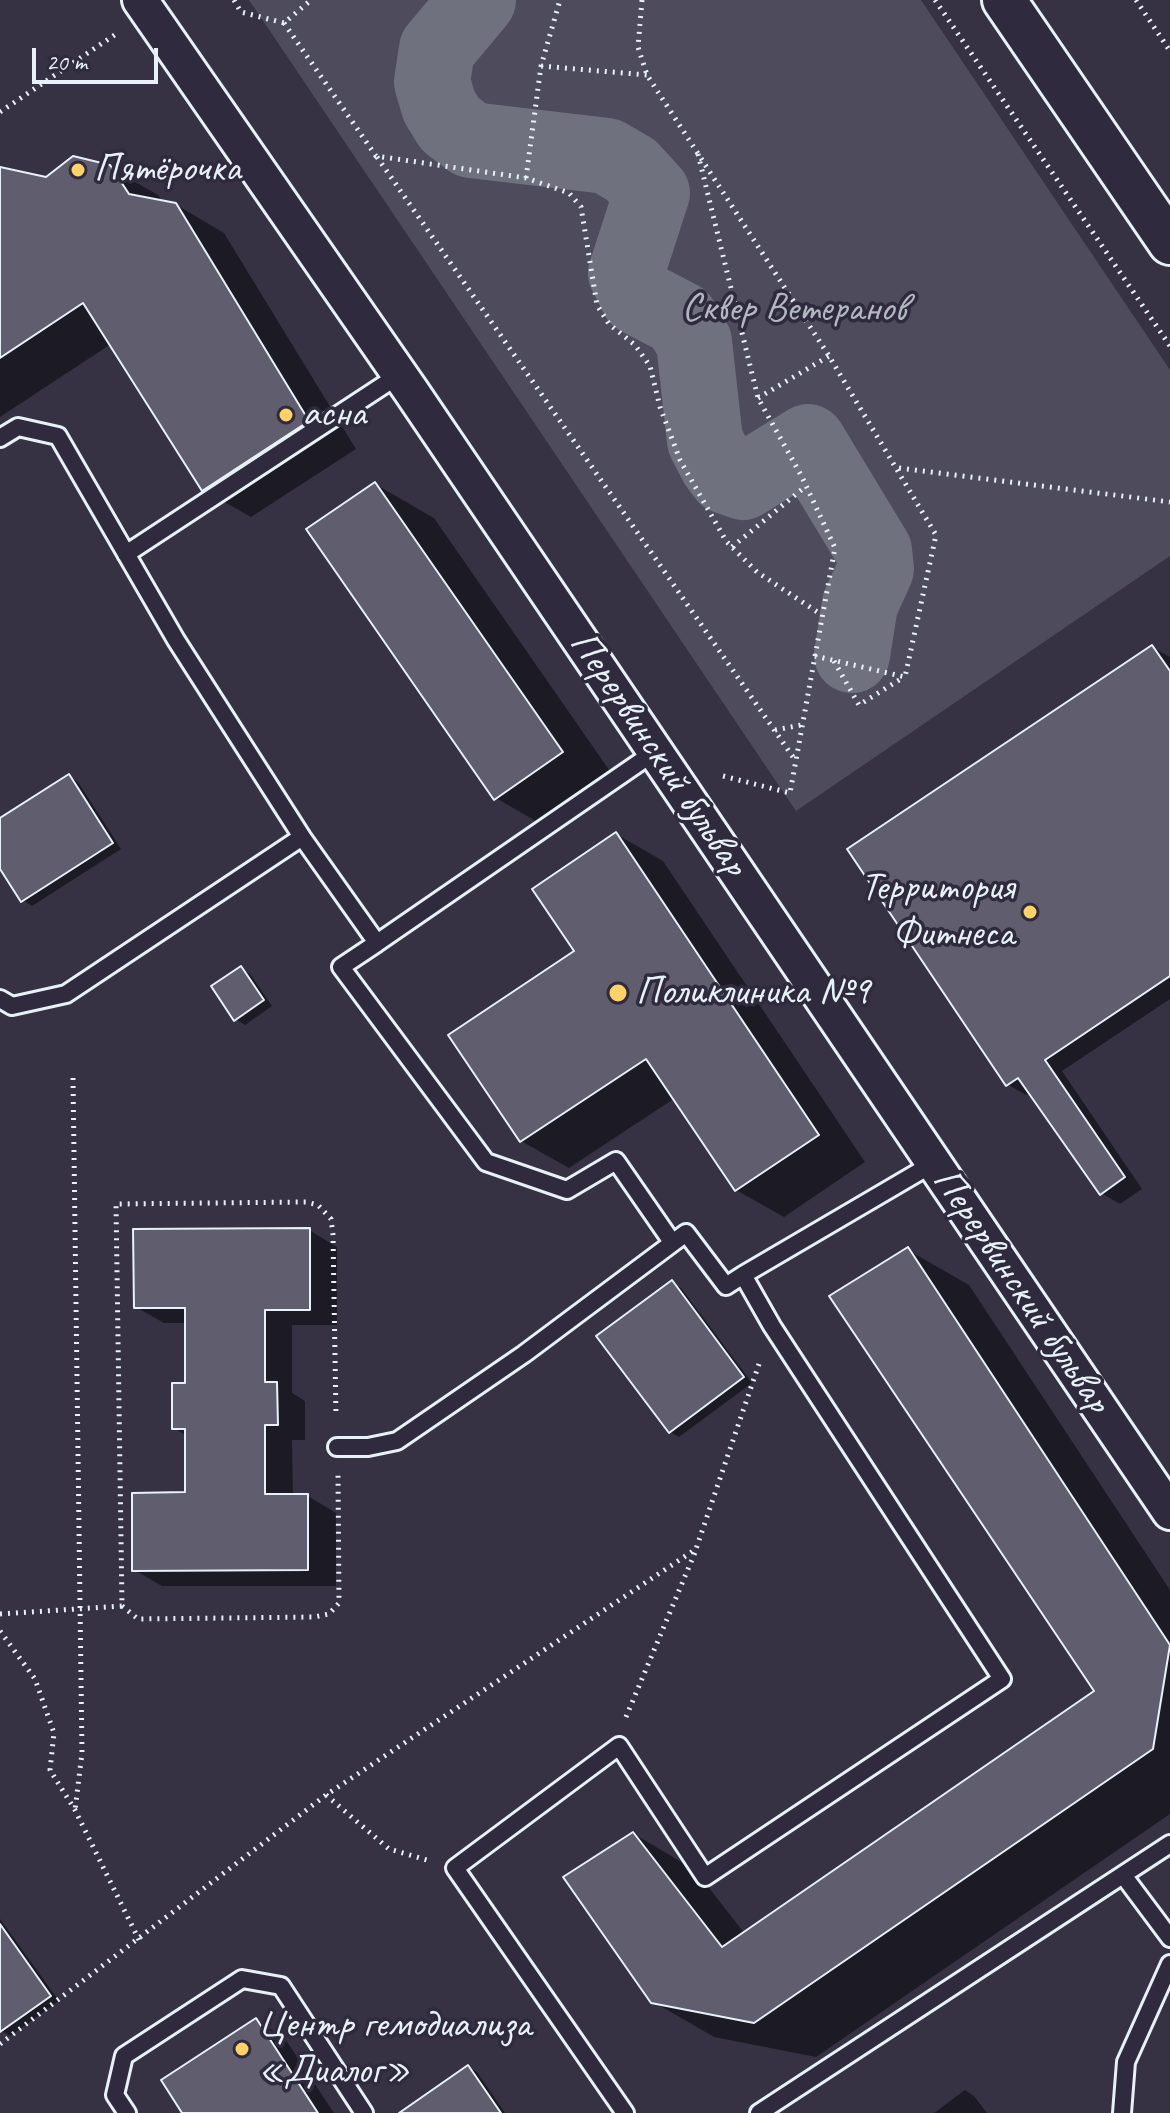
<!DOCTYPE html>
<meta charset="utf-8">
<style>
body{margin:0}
#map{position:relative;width:1170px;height:2113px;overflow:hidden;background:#363244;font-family:Caveat,sans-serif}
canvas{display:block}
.scale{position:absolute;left:32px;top:48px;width:126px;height:36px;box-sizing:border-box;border:4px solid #e8f1f8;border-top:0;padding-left:10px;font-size:24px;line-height:28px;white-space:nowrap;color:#e8f1f8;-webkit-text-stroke:6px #2f2a3d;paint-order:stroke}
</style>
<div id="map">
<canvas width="1170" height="2113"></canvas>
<div class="scale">20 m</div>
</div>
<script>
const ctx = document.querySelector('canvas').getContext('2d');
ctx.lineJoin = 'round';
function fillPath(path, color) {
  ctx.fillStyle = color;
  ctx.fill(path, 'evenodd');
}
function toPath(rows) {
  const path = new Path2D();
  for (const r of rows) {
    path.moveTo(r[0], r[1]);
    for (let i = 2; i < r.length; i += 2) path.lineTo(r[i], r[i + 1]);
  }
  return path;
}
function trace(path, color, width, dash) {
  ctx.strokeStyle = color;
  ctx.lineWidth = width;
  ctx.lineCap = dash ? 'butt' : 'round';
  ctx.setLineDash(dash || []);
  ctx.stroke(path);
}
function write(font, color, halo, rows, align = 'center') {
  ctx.font = font + ' Caveat,sans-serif';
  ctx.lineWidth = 7;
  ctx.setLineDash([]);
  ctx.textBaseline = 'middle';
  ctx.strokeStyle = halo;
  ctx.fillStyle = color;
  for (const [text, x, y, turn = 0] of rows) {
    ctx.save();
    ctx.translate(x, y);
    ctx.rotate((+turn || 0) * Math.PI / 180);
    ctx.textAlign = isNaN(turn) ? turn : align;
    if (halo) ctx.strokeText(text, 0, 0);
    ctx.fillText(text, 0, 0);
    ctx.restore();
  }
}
fillPath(toPath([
 [249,0,921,0,1170,370,1170,556,796,811]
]), '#4d4b5c');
fillPath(toPath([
 [109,167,158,195,163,202,175,204,224,233,356,449,251,517,203,490,111,344,0,417,0,169,47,179],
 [375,484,434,518,621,787,556,833,496,798],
 [1152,647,1170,657,1170,999,1062,1071,1142,1189,1120,1204,1101,1193,1031,1093,1026,1095,1007,1084],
 [69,776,78,782,121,849,32,906,23,900,0,865,0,820],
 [616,834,663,861,865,1162,784,1217,736,1190,675,1098,569,1168,521,1141],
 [241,969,250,974,272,1006,245,1025,236,1019],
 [309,1230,337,1247,337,1325,292,1325,292,1393,305,1401,305,1440,292,1440,293,1496,308,1496,336,1513,336,1586,162,1586,134,1570,187,1494,187,1436,174,1428,187,1385,187,1323,164,1323,136,1307],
 [908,1250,969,1285,1170,1590,1170,1814,816,2057,714,2037,652,2001,634,1834,695,1870,745,1934,1097,1691],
 [672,1283,681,1288,752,1383,679,1437,670,1432],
 [0,1919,59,2001,10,2036,0,2030],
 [256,2020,284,2037,334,2113,185,2113],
 [468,2067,477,2072,505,2113,404,2113],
 [965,2090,974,2096,987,2113,934,2113]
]), '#0007');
trace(toPath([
 [478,0,437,49,432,82,439,106,450,124,471,140,607,156,631,170,652,193,626,273,638,297,680,319,694,342,705,441,717,464,726,476,743,482,808,442,874,551,876,569,860,604,852,655]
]), '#70717f', 76);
const building = toPath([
 [73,156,110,165,129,194,176,203,309,421,202,491,83,303,0,358,0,167,46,177,73,156],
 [375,482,563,752,494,800,306,529,375,482],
 [1152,645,1170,671,1170,976,1045,1060,1125,1177,1100,1195,1018,1078,1006,1086,847,849,1152,645],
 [69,774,113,843,21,902,0,869,0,818,69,774],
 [616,832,819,1135,735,1191,646,1059,520,1142,448,1035,574,951,532,889,616,832],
 [241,966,264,1000,234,1021,211,986,241,966],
 [310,1228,310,1310,265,1310,265,1382,277,1382,278,1425,265,1425,265,1494,308,1494,308,1570,132,1571,132,1493,185,1492,185,1429,172,1429,172,1383,185,1383,185,1308,134,1308,133,1229,310,1228],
 [908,1247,1170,1645,1153,1749,754,2023,651,2003,563,1877,633,1832,722,1947,1094,1691,829,1296,908,1247],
 [672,1280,744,1377,669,1433,596,1336,672,1280],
 [0,1924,51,1996,0,2032,0,1924],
 [256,2018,318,2113,182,2113,161,2080,256,2018],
 [468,2065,501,2113,399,2113,468,2065]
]);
fillPath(building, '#605e6e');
trace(building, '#e8f1f8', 2);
const service = toPath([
 [0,438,18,427,58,436,176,640,302,837,66,994,12,1006,0,999],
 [126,554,399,375],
 [302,837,377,943,656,751],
 [377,943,341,967,486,1162,567,1190,616,1161,672,1242],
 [337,1447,368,1447,397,1441,524,1354,686,1233,726,1286,743,1275],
 [1123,1875,1170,1938],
 [127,2113,115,2095,124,2056,242,1979,281,1986,364,2113],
 [625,2113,455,1868,619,1746,705,1877,1002,1679,772,1326,743,1275,934,1163],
 [759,2113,1170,1844],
 [1122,2113,1126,2062,1170,1964]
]);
const minor = toPath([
 [140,0,411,391,1170,1512]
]);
const tertiary = toPath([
 [1004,0,1170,243]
]);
trace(service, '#e8f1f8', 22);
trace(minor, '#e8f1f8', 40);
trace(tertiary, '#e8f1f8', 48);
trace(toPath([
 [234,0,241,12,284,23,311,0],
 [642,0,638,47,647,75,829,356,936,535,905,677,815,656,790,793,719,775],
 [935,0,1170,346],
 [1136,0,1170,51],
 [284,23,376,156,526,178,569,193,581,207,597,305,609,324,635,345,650,366,660,407,680,460,726,541,757,572,822,615],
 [541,66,647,75],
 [0,112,119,32],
 [698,154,758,398,802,477,835,548,815,656],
 [377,157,793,757],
 [526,178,541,66,560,0],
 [758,398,829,356],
 [899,468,1170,502],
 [732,547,806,486],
 [834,661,859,705,904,677],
 [775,730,801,725],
 [73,1078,82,1753,75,1810],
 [122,1606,138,1619,314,1617,329,1614,339,1603,338,1475],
 [0,1614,122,1606,116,1204,306,1202,318,1205,331,1219,333,1235,336,1417],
 [0,1631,35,1679,54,1733,50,1770,75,1810,139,1940],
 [626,1717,696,1550],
 [326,1795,389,1849,427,1860],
 [0,2044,326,1795,696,1549,760,1361]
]), '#e8f1f8', 5, [2, 6]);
trace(service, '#2f2a3d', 16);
trace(minor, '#2f2a3d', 34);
trace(tertiary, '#2f2a3d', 42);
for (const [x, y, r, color] of [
 [78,170,8,"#ffd166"],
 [286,415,8,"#ffd166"],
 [1030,912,8,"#ffd166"],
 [618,993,10,"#ffd166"],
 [242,2049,8,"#ffd166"]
]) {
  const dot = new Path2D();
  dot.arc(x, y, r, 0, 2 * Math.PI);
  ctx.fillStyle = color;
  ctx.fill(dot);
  trace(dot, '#2f2a3d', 3);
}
write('40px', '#e8f1f8', '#2f2a3d', [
 ["Пятёрочка",94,170],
 ["асна",302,415],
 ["Территория",1014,889,"right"],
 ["Фитнеса",1014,935,"right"],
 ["Поликлиника №9",636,993],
 ["Центр гемодиализа",258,2026],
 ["«Диалог»",258,2072]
], 'left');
write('40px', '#b2b7c1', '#2f2a3d', [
 ["Сквер Ветеранов",794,310]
]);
write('40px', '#e8f1f8', '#2f2a3d', [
 ["Перервинский бульвар",658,754,56],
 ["Перервинский бульвар",1021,1291,56]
]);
</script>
